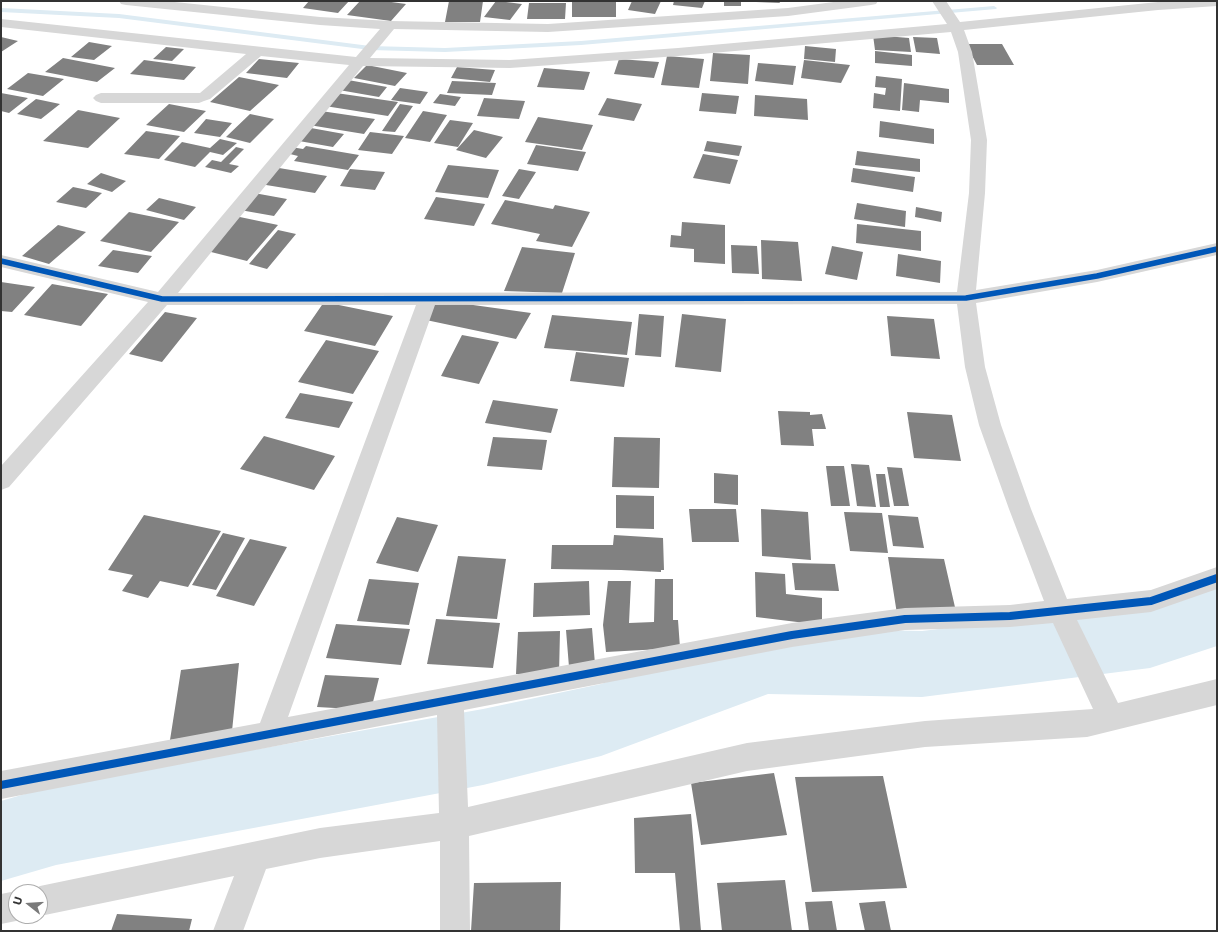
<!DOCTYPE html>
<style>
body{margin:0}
#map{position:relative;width:1218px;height:932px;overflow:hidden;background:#fff;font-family:Commissioner,sans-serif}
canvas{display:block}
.frame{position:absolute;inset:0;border:2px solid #333;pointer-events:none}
.north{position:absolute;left:8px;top:884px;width:40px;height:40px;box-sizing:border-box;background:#fff;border:1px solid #adadad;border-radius:50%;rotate:287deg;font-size:11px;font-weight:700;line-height:16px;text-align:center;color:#333}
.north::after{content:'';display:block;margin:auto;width:14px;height:18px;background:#7a7a7a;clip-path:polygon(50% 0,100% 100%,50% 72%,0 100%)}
</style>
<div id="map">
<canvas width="1218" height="932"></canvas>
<div class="frame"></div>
<div class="north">U</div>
</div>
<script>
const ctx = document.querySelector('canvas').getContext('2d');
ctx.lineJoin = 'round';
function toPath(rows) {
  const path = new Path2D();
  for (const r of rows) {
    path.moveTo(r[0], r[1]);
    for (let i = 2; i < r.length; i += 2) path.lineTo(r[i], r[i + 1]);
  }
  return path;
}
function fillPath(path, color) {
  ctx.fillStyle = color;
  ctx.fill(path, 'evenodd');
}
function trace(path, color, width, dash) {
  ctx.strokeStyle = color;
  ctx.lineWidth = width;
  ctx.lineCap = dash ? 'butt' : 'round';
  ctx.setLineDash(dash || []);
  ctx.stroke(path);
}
fillPath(toPath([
 [994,6,997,8,996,9,581,45,445,52,370,50,119,18,1,12,1,8,119,14,370,46,445,48,581,41,994,6]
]), '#ddebf3');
fillPath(toPath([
 [1217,584,1217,646,1150,668,922,697,768,694,601,756,483,785,56,865,1,881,1,801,56,785,483,709,601,684,768,628,922,631,1150,604,1217,584]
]), '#ddebf3');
fillPath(toPath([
 [309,1,349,1,338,13,303,8],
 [360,1,384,1,406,4,391,21,347,15],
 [449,1,483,1,480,22,445,22],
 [496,1,498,1,522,4,510,20,484,17],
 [572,1,616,1,616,17,572,17],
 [632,1,661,1,655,14,628,10],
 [674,1,705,1,702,8,673,5],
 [724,1,741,1,741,6,724,6],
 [756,1,779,1,780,3,756,2],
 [529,3,566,3,565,19,527,19],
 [873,35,909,38,911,52,875,50],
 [1,37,18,41,1,52],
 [913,37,937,38,940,54,916,52],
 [89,42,112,46,94,60,71,57],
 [966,44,1002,44,1014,65,977,65],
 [805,46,836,49,835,62,804,59],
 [166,47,184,49,172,61,153,59],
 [875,51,912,55,912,66,875,63],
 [713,53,750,55,748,84,710,81],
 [667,56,704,59,699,88,661,85],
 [63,58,115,68,97,82,45,72],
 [259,59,299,63,287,78,246,73],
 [619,59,659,62,654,78,614,74],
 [144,60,196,67,184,80,130,74],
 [804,60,850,65,841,83,801,78],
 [758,63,796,66,793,85,755,81],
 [367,65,407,73,395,86,354,78],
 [457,67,495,70,490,82,451,78],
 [544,68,590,72,584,90,537,87],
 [28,73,64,79,43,96,7,89],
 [876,76,902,79,900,111,873,108,874,93,885,95,886,88,875,87],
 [239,77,279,85,250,111,210,102],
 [348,80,387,87,379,97,339,90],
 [452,81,496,83,492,95,447,93],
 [904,83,949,89,949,103,920,100,919,112,902,110],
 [400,88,428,92,420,104,391,100],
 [1,93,28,98,9,113,1,111],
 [336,93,398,102,388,116,325,106],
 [702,93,739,96,736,114,699,111],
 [440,94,461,97,455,106,433,103],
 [755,95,807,99,808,120,754,116],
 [484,98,525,101,519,119,477,116],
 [607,98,642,104,634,121,598,115],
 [36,99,60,104,41,119,17,114],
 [169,104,206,111,184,132,146,125],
 [400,104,413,106,395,132,382,131],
 [78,110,120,118,88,148,43,141],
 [321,111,375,119,364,134,309,125],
 [423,111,447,115,430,142,405,138],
 [250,114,274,119,250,143,226,137],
 [538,117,593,125,582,150,525,142],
 [206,119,232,123,220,137,194,133],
 [450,120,473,123,458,147,434,143],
 [880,121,934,129,934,144,879,137],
 [311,128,344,134,333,147,299,141],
 [474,130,503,137,486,158,456,150],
 [146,131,180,136,159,159,124,154],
 [370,132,404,136,392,154,358,150],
 [220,139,237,143,223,155,210,152,195,167,164,160,182,142,210,148],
 [707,141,742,146,739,156,704,151],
 [536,145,586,152,578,171,527,164],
 [306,146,359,155,348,170,294,161,298,156,286,153,291,147,303,149],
 [236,147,244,149,229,164,239,166,231,173,205,167,212,160,221,162],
 [857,151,920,159,920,172,855,165],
 [703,154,738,160,730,184,693,178],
 [448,165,499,170,488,198,435,192],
 [273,167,327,176,315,193,260,184],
 [853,168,915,177,913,192,851,182],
 [350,169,385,172,375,190,340,186],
 [519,169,536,172,519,199,502,196],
 [101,173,126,181,112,192,87,184],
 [73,187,102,193,86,208,56,202],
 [254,193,287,199,274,216,240,210],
 [436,197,485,204,474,226,424,219],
 [159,198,196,207,184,220,146,210],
 [505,200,553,209,555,205,590,212,572,247,536,241,540,234,491,224],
 [857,203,906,211,905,227,854,219],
 [916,207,942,212,941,222,915,217],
 [129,212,179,222,151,252,100,241],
 [235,216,278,225,247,261,203,250],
 [682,222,725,225,725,264,694,262,694,249,670,247,671,235,681,236],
 [857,224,921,231,921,251,856,243],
 [58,225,86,232,49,264,22,256],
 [278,230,296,234,267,269,249,264],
 [761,240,798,242,802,281,762,279],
 [731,245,757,246,759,274,732,273],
 [832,246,863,252,857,280,825,274],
 [522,247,575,253,562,293,504,291],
 [113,250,152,256,138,273,98,266],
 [898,254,941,261,940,283,896,276],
 [1,282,35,287,12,312,1,311],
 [52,284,108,294,81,326,24,315],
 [437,300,531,313,516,339,426,320],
 [324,302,393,316,375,346,304,331],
 [165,312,197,318,162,362,129,354],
 [639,314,664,316,661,357,635,355],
 [682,314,726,319,721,372,675,367],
 [552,315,632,322,627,355,544,348],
 [887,316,934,319,940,359,891,356],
 [462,335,499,342,479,384,441,376],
 [326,340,379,351,353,394,298,382],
 [576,352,629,358,624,387,570,381],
 [300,393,353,402,339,428,285,418],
 [493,400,558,409,551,433,485,423],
 [778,411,810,412,810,415,822,414,826,429,812,429,814,446,781,445],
 [907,412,952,415,961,461,914,458],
 [264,436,335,456,314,490,240,469],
 [493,437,547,440,542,470,487,466],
 [614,437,660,438,659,488,612,487],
 [851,464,869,465,876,507,857,506],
 [826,466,844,466,850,506,831,506],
 [887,467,902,468,909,506,894,506],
 [714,473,738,475,738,505,714,503],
 [876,474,885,474,890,507,880,507],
 [616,495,654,496,654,529,616,528],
 [689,509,736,509,739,542,692,542],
 [761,509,808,512,811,560,762,556],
 [844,512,882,513,888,553,850,551],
 [144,515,221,531,188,587,160,581,148,598,122,591,133,575,108,570],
 [888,515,918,517,924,548,893,546],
 [397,517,438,525,418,572,376,563],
 [223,533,245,538,216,590,192,585],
 [614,535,663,538,664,570,661,570,661,572,621,570,551,569,552,545,613,545],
 [250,539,287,547,254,606,216,596],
 [458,556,506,559,497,619,446,616],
 [888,557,944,559,957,616,897,614],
 [792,563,835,564,839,591,795,590],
 [755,572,785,574,786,594,822,598,822,625,756,617],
 [369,579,419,583,409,625,357,621],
 [655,579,673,579,673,620,678,620,680,648,606,652,603,625,608,581,631,581,629,623,654,622],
 [589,581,590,615,533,617,534,583],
 [436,619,500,623,493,668,427,664],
 [336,624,410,629,401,665,326,658],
 [592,628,595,664,569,667,566,630],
 [560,631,559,674,516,674,518,632],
 [239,663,232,731,170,740,181,670],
 [325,675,379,678,371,710,317,707],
 [774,773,787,835,701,845,691,783],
 [883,776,907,888,812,892,795,777],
 [691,814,701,931,680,931,675,873,635,873,634,818],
 [785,880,792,931,722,931,717,883],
 [561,882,560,931,471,931,474,883],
 [832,901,837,931,809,931,805,902],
 [885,901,891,931,865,931,859,903],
 [117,914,192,919,189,931,111,931]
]), '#818181');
fillPath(toPath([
 [119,1,165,1,320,17,390,21,548,24,788,8,841,1,878,1,876,4,871,5,788,16,548,32,394,29,370,58,510,60,678,48,947,24,932,1,946,1,960,22,1158,2,1217,1,1217,6,1158,10,964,30,972,52,987,140,985,193,976,290,1097,270,1217,243,1217,255,1097,282,976,303,985,367,1001,425,1031,509,1067,599,1151,590,1217,567,1217,589,1151,612,1077,620,1118,703,1217,679,1217,705,1087,737,925,747,747,771,469,836,470,931,440,931,440,841,320,858,266,869,243,931,213,931,234,876,40,916,40,892,29,892,40,886,320,828,439,813,437,715,1,799,1,771,260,723,416,305,167,305,9,487,1,490,1,466,148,302,1,267,1,255,158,292,349,65,261,56,210,99,204,101,199,103,101,103,96,101,93,98,96,95,101,93,200,93,246,54,1,27,1,19,356,57,380,29,320,25,126,5,121,4,119,1],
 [951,32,958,52,971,140,969,193,957,292,178,293,363,66,510,68,678,56,951,32],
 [957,304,965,367,979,425,1009,509,1044,601,1010,605,905,608,792,623,288,717,435,305,957,304],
 [1053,623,1093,709,925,721,747,743,468,807,464,710,792,647,905,630,1010,627,1053,623],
 [16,891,19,892,16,892,16,916,27,917,16,921,1,924,1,894,16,891]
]), '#d7d7d7');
trace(toPath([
 [1,261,162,299,966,298,1097,276,1217,249]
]), '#0057b8', 5.5);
trace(toPath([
 [1,785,792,635,905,619,1010,616,1151,601,1217,578]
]), '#0057b8', 8);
</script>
